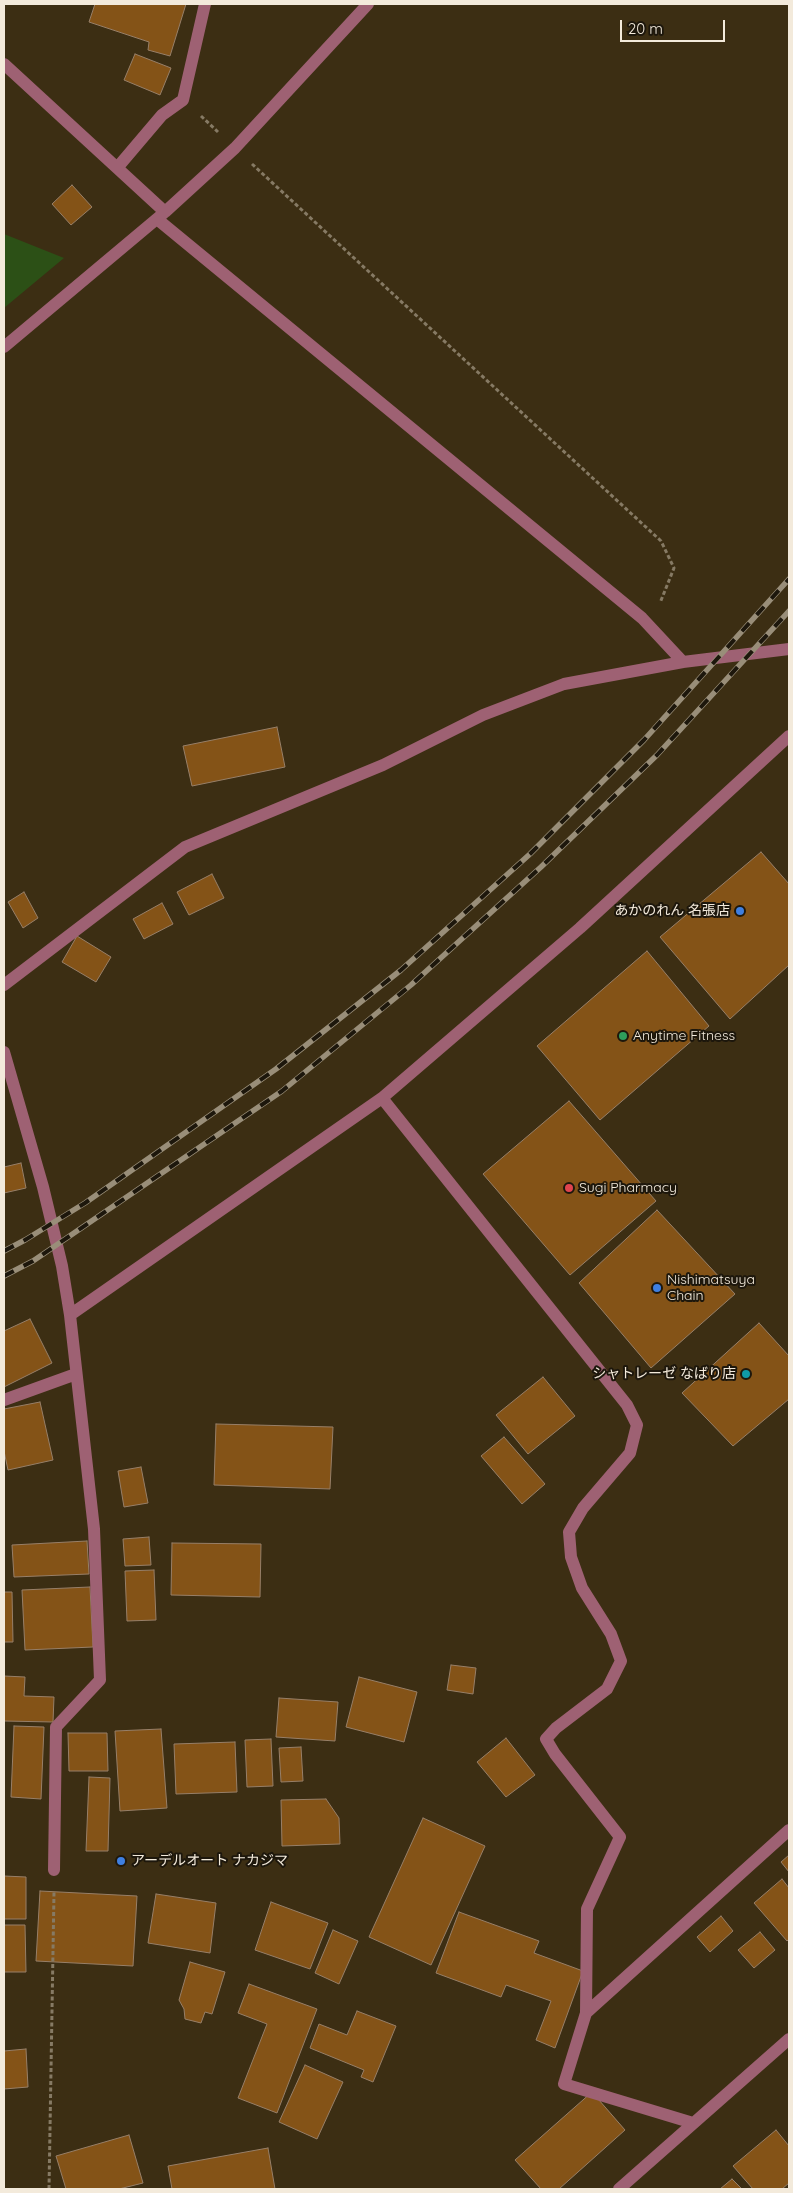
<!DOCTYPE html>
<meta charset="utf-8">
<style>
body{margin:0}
#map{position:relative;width:793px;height:2193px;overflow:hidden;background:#3c2e13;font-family:Quicksand,sans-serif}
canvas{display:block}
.frame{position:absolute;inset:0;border:5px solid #f3eadb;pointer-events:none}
.scale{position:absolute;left:620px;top:20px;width:105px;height:22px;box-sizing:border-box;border:2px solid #f3eadb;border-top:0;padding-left:6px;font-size:15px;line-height:18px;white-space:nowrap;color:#f3eadb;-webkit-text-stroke:4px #1d170c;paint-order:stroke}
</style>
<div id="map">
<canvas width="793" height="2193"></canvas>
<div class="frame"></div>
<div class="scale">20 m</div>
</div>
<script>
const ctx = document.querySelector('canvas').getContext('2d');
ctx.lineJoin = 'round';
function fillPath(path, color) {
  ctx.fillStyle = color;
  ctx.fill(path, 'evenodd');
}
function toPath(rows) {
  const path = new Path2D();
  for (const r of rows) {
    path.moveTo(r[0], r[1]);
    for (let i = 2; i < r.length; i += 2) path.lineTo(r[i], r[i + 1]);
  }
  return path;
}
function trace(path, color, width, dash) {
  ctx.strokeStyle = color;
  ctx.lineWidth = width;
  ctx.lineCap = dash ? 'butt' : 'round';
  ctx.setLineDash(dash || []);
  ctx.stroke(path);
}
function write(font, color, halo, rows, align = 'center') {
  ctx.font = font + ' Quicksand,"Noto Sans JP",sans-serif';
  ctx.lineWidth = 4;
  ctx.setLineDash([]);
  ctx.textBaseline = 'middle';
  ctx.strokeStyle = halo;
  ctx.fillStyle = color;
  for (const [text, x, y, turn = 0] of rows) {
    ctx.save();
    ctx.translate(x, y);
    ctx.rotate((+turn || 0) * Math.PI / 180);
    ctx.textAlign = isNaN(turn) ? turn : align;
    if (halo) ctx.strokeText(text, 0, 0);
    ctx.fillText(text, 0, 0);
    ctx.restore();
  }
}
fillPath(toPath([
 [4,234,64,258,4,308]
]), '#2c5016');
const building = toPath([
 [95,4,186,4,170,56,148,50,149,42,89,22,95,4],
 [135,54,171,68,160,95,124,80,135,54],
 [72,185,92,207,71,225,52,204,72,185],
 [277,727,285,767,192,786,183,746,277,727],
 [761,852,789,884,789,965,730,1019,660,937,761,852],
 [212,874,224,898,189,915,177,892,212,874],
 [24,892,38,918,23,928,8,902,24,892],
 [162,903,173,924,144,939,133,919,162,903],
 [77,936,111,957,96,982,62,962,77,936],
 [647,951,709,1026,600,1120,537,1046,647,951],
 [569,1101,656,1201,570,1275,483,1174,569,1101],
 [21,1163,26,1188,4,1193,4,1167,21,1163],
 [657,1210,735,1294,651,1368,579,1283,657,1210],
 [30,1319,52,1363,4,1387,4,1331,30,1319],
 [759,1323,789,1356,789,1399,733,1446,682,1393,759,1323],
 [543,1377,575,1416,528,1454,496,1415,543,1377],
 [40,1402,53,1460,8,1470,4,1451,4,1409,40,1402],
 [216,1424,333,1427,330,1489,214,1485,216,1424],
 [504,1437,545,1484,522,1504,481,1456,504,1437],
 [141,1467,148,1503,124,1507,118,1471,141,1467],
 [149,1537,151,1565,125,1566,123,1539,149,1537],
 [87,1541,89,1574,14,1577,12,1545,87,1541],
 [172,1543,261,1544,260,1597,171,1595,172,1543],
 [154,1570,156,1620,127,1621,125,1571,154,1570],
 [90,1587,93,1647,25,1650,22,1590,90,1587],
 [4,1592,12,1592,13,1642,4,1642,4,1592],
 [451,1665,476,1668,473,1694,447,1690,451,1665],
 [4,1676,25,1677,24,1696,54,1697,53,1722,4,1721,4,1676],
 [359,1677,417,1692,404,1742,346,1727,359,1677],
 [279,1698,338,1702,335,1741,276,1737,279,1698],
 [14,1726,44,1727,41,1799,11,1797,14,1726],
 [161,1729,167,1808,120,1811,115,1731,161,1729],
 [68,1733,107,1733,108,1771,69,1771,68,1733],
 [506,1738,535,1775,506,1797,477,1762,506,1738],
 [271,1739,273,1786,247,1787,245,1740,271,1739],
 [235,1742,237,1792,176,1794,174,1744,235,1742],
 [301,1747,303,1781,281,1782,279,1748,301,1747],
 [89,1777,110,1778,108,1851,86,1851,89,1777],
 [326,1799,339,1818,340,1844,282,1846,281,1800,326,1799],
 [423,1818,485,1846,431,1965,369,1937,423,1818],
 [789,1855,789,1872,781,1862,789,1855],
 [4,1876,26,1877,26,1919,4,1919,4,1876],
 [782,1879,789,1888,789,1939,787,1941,754,1903,782,1879],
 [40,1891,137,1896,133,1966,36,1961,40,1891],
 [156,1894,216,1903,210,1953,148,1943,156,1894],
 [271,1902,328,1923,310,1969,255,1950,271,1902],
 [459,1912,539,1941,534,1953,583,1971,555,2048,536,2040,551,2001,506,1985,501,1997,436,1973,459,1912],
 [721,1916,733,1931,710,1952,697,1937,721,1916],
 [4,1925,25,1925,26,1972,4,1972,4,1925],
 [333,1930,358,1941,339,1984,315,1973,333,1930],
 [760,1932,775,1950,754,1968,738,1950,760,1932],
 [190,1962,225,1972,212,2014,205,2012,201,2023,185,2019,184,2009,179,2000,190,1962],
 [249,1984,317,2009,277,2113,238,2098,267,2024,238,2013,249,1984],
 [357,2011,396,2026,373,2082,361,2077,364,2070,310,2048,319,2024,347,2035,357,2011],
 [26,2049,28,2087,4,2089,4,2051,26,2049],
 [305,2065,343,2082,317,2139,279,2122,305,2065],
 [592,2092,625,2130,559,2189,541,2189,515,2160,592,2092],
 [776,2130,789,2146,789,2183,782,2189,753,2189,733,2166,776,2130],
 [129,2135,143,2183,119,2189,66,2189,56,2156,129,2135],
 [268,2148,275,2189,172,2189,168,2166,268,2148],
 [732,2179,742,2189,720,2189,732,2179]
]);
fillPath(building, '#845317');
trace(building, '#977f68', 1);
trace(toPath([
 [201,116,218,132],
 [252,164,661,541,674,568,660,603],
 [49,2189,54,1892]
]), '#867a64', 3, [4, 2.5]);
trace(toPath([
 [4,64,165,212],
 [117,168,162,115,183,100,205,4],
 [157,219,642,618,683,662],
 [4,347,165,212,235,148,368,4],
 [4,985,185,847,383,765,483,715,564,684,683,662,789,649],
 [4,1052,43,1187,62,1266,70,1315,94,1529,100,1680,56,1727,54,1870],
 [70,1315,382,1098],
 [4,1400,76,1374],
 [586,2013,789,1830],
 [693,2123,564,2084,586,2013,587,1909,620,1837,555,1754,546,1739,556,1728,607,1689,621,1661,611,1634,582,1588,571,1557,569,1532,583,1508,630,1453,637,1425,627,1405,382,1098,580,928,789,736],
 [619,2189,789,2039]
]), '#9e6173', 12);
const rail = toPath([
 [4,1251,25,1240,85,1203,276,1069,401,970,530,854,644,740,789,579],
 [4,1276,33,1261,282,1091,411,985,541,867,657,755,789,611]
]);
trace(rail, '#998e79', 5.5);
trace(rail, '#1d170c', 4, [11]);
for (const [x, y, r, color] of [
 [740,911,5,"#3f7fe0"],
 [623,1036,5,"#2e9e5b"],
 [569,1188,5,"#e0444e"],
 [657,1288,5,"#3f7fe0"],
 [746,1374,5,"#0f9aa8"],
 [121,1861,5,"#3f7fe0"]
]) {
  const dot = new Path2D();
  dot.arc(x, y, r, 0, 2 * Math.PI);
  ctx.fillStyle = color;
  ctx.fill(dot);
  trace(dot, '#1d170c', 2);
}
write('14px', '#f3eadb', '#1d170c', [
 ["あかのれん 名張店",730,911,"right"],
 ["Anytime Fitness",633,1036],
 ["Sugi Pharmacy",579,1188],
 ["Nishimatsuya",667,1280],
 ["Chain",667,1296],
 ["シャトレーゼ なばり店",736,1374,"right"],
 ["アーデルオート ナカジマ",131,1861]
], 'left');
</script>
